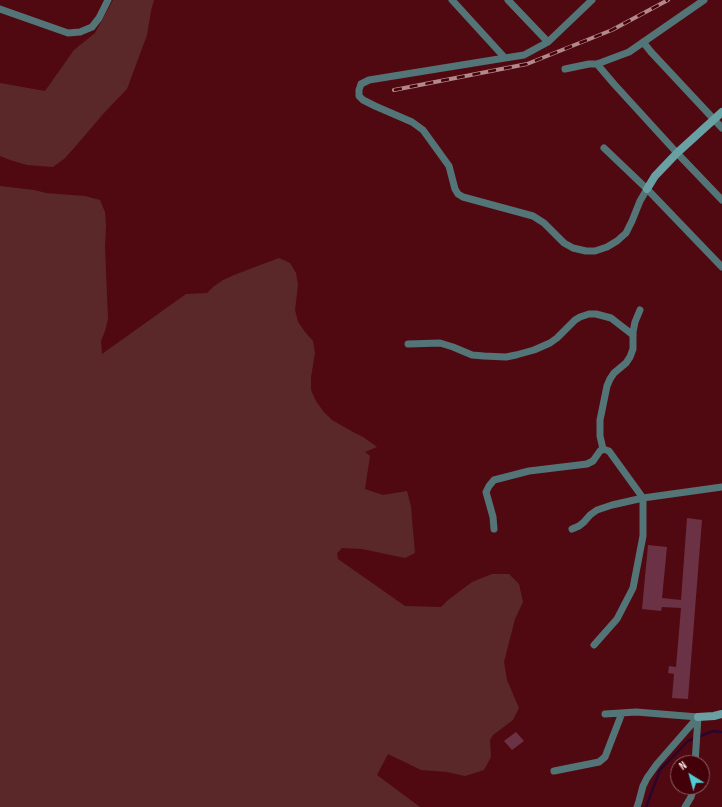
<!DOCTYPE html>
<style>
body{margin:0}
#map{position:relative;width:722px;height:807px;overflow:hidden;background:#510911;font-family:"Sofia Sans Condensed",sans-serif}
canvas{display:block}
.north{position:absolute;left:670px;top:755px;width:40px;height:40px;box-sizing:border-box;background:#440008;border:1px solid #8d5d61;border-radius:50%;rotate:323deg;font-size:11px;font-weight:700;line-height:16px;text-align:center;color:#fbe8e7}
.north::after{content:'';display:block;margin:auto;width:14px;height:18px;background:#51ccd4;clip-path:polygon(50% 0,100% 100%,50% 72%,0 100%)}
</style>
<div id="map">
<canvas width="722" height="807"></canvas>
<div class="north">N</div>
</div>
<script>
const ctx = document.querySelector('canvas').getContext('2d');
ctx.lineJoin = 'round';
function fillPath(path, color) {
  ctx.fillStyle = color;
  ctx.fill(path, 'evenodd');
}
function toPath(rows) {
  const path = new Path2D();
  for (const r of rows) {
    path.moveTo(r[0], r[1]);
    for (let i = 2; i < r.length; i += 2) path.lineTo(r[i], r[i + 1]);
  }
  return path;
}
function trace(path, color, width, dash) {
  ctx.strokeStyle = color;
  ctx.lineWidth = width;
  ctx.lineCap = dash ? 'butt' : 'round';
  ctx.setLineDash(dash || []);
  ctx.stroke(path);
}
fillPath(toPath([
 [113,0,154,0,151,11,147,35,127,89,104,113,75,147,64,159,53,167,27,165,10,160,0,156,0,83,45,91,74,50,95,33],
 [0,186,34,190,46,193,85,196,100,200,105,212,106,225,105,247,108,319,105,331,101,341,102,354,186,294,207,293,213,287,223,280,234,275,279,258,290,263,296,273,298,285,295,310,298,322,305,332,313,341,315,353,311,377,311,390,316,401,323,411,332,420,353,432,363,437,377,447,365,452,370,456,365,489,383,495,407,491,411,507,415,553,405,558,362,549,342,548,337,553,338,559,405,606,441,607,448,600,472,582,492,574,509,574,519,584,523,602,515,619,504,662,507,680,519,708,513,720,493,735,490,740,491,757,484,770,465,776,447,772,421,770,388,754,377,775,420,807,0,807]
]), '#5a2828');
trace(toPath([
 [646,807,660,770,688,741,713,731,722,732]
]), '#29052f', 2.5);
fillPath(toPath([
 [687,518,702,520,688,699,672,698,674,674,668,673,669,666,676,667,681,608,662,607,661,611,642,609,648,545,667,547,662,598,681,600],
 [516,732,524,741,512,750,504,741]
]), '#6b3144');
trace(toPath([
 [452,0,505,58,524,55,548,42,592,0],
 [508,0,548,42],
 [0,9,68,33,80,32,92,27,99,18,108,0],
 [643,42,651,52,722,128],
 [505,58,369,80,361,84,359,90,359,96,363,100,375,106,412,122,423,130,449,166,455,189,458,194,463,197,533,216,544,223,564,243,573,248,586,251,595,251,607,247,617,241,626,233,632,221,640,201,647,189],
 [597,64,614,84,677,153,722,200],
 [565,69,589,64,597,64,629,52,704,0],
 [604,148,647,189,722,267],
 [408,344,440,343,453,347,472,355,484,356,506,357,516,355,534,350,550,343,557,338,575,320,580,317,589,314,596,314,611,318,633,335],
 [603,449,600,436,600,420,607,386,610,379,614,373,626,363,630,357,633,349,633,332,635,322,640,310],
 [494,529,493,517,486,492,489,486,494,480,529,471,587,464,593,461,600,451,603,449,609,451,643,498,643,536,633,588,617,619,594,645],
 [572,529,579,526,584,522,590,515,597,510,612,505,643,498,722,487],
 [605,714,636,712,698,717],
 [695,763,698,717],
 [554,771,599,762,605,757,622,713],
 [637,807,639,801,643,786,647,778,657,764,698,717],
 [685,807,691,797,694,787]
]), '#537577', 7);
trace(toPath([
 [647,189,655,176,677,153,722,112],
 [698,717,714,716,722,714]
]), '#69a0a4', 8);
const rail = toPath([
 [394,90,527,64,612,30,668,0]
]);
trace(rail, '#b2888b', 4);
trace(rail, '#440008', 2.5, [8]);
</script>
